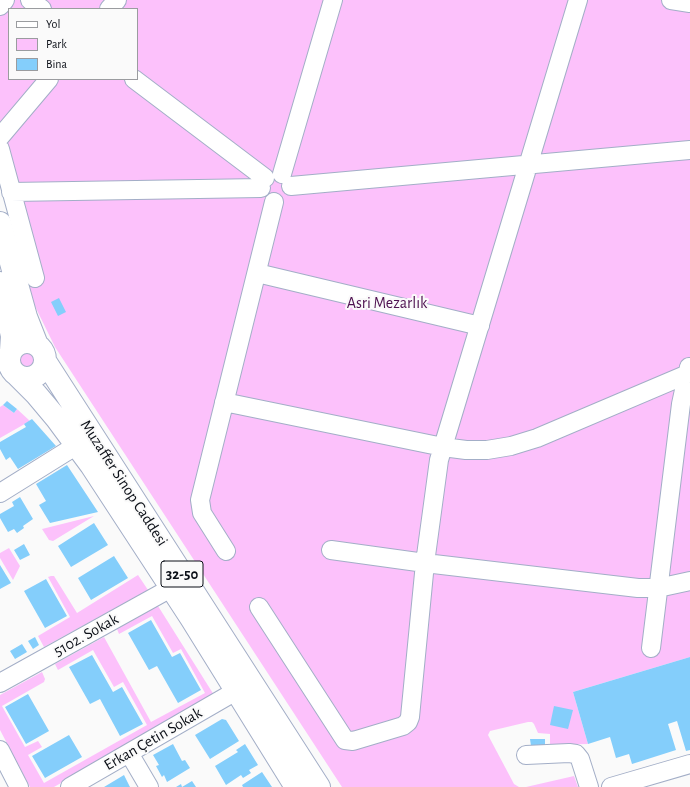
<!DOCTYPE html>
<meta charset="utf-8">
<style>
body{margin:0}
#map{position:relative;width:690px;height:787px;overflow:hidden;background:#fafafa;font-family:"Alegreya Sans",sans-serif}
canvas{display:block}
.legend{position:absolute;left:8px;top:8px;width:130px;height:72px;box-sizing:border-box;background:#fafafa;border:1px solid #9a9c9f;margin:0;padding:5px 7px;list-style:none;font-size:12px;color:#0b0f17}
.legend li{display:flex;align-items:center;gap:8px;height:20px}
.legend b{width:20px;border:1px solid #9a9c9f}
</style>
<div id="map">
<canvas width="690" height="787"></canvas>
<ul class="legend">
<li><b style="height:5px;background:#fff"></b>Yol</li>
<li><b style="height:11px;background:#fcc1fb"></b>Park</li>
<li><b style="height:11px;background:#84cefb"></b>Bina</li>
</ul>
</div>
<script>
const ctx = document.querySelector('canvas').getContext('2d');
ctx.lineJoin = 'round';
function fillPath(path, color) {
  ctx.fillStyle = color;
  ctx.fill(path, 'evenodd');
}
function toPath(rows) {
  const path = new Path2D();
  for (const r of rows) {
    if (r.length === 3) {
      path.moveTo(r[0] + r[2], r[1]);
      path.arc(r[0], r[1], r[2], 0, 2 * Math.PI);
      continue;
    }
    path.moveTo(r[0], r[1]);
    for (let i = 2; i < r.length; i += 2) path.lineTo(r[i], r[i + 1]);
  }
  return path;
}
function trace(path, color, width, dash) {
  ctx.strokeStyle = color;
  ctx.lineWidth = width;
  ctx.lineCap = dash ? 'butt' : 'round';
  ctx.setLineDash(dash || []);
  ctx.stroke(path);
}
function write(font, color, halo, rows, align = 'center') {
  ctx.font = font + ' "Alegreya Sans",sans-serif';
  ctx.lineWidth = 4;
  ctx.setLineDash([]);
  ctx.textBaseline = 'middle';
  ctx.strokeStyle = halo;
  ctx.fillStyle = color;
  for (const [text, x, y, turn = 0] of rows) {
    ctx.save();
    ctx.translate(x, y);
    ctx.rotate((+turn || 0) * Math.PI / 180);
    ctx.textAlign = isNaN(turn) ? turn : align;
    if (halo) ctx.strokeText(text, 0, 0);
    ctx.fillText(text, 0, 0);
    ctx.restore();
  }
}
fillPath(toPath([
 [0,0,690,0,690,657,573,692,588,744,550,745,550,734,538,733,534,724,532,722,528,722,490,731,488,735,514,784,519,787,342,787,55,347,28,292,0,181],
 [9,9,137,9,137,79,9,79],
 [26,360,11],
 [3,405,14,413,17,409,30,421,0,438,0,407],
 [94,516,53,541,49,540,42,529],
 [9,548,20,566,13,580,0,558,0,553],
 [138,575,148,590,44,647,38,636,70,617,48,577,51,576,54,576,77,613],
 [158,606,214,695,54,787,30,787,0,730,0,695,42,672,45,679,44,682,2,706,25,747,38,741,42,747,28,755,44,783,147,725,123,682,114,687,93,650,58,670,55,664,104,637,151,722,205,693,181,649,173,653,152,616,119,634,117,629],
 [574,776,578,787,526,787]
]), '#fcc1fb');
fillPath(toPath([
 [59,298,66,312,58,316,51,302],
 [7,401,17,409,14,413,3,405],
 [32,419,56,446,18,469,10,457,6,460,0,449,0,442,26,427,24,424],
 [67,465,98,512,50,523,39,505,46,501,36,484],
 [20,497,33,519,23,526,24,528,17,533,14,529,8,532,0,518,0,514,14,506,12,502],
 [94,523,108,545,71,567,58,546],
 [24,544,30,555,20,560,14,550],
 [114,556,128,578,91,600,78,578],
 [0,565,11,583,0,589],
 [46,579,67,616,45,628,24,591],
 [151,620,172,657,180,653,201,690,178,703,157,666,149,670,128,633],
 [35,637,39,645,33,649,28,641],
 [22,644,27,652,15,659,10,651],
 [92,655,113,692,122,687,143,724,120,736,100,699,90,704,69,667],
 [690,657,690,750,686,751,677,721,668,724,676,750,632,764,629,754,616,758,610,737,588,744,573,692],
 [28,694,49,731,26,744,5,707],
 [554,706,573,710,568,729,550,725],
 [222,719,226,720,239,741,210,759,195,735],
 [69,735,82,757,45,778,32,756],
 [530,739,545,739,545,746,531,746],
 [173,744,182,761,185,760,190,768,167,782,164,775,162,777,156,766,159,765,153,755],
 [245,744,258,765,249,770,251,773,243,778,241,775,226,785,215,766,238,752,236,750],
 [262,772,272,787,243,787,242,785],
 [124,775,130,787,104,787],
 [192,781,196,787,176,787,181,784,182,787]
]), '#84cefb');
const minor = toPath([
 [30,0,42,9],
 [671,0,690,3],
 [0,6,5,0],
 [109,9,117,0],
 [134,79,265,178],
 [0,137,49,79],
 [0,149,35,278],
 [282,174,333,0],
 [291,186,690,150],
 [11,192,261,188],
 [257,273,480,326],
 [224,402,443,447,466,450,487,450,511,446,537,438,690,373],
 [0,493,77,445],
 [331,550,425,563,638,588,658,588,690,581],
 [226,551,202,513,200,500,274,202],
 [259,607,345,740,353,741,403,726,408,722,410,717,425,563,439,460,578,0],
 [651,648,681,404,689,367],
 [0,683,171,588],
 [0,750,19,787],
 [129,753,149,787],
 [526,755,569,753,576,754,580,759,589,787],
 [70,787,236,691],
 [611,787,690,764]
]);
const major = toPath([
 [0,223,26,317,37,345],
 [0,283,12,336,11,351],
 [27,360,18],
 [45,361,319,787],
 [18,376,36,394,57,419,91,465,191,618,296,787]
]);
trace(minor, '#a3aec7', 20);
trace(major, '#a3aec7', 24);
trace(minor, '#fff', 18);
trace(major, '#fff', 22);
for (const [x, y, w] of [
 [182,574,42]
]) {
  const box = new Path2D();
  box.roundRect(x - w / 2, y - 13, w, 26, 3);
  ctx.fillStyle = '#fafafa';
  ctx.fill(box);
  trace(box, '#0b0f17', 1);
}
write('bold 15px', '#0b0f17', null, [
 ["32-50",182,574]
]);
write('16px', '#4d104f', '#fafafa', [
 ["Asri Mezarlık",387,303]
]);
write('16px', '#0b0f17', '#fafafa', [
 ["Muzaffer Sinop Caddesi",124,483,57],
 ["5102. Sokak",86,635,-29],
 ["Erkan Çetin Sokak",153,739,-30]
]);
</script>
